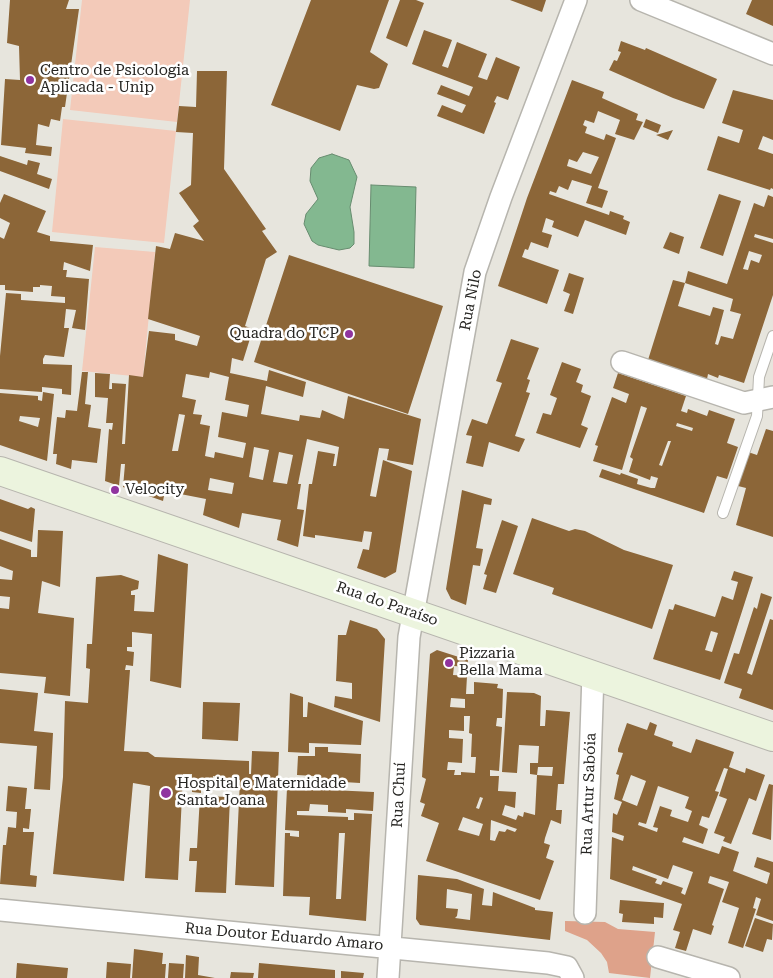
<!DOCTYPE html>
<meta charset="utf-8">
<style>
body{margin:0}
canvas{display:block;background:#e7e5dd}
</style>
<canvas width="773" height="978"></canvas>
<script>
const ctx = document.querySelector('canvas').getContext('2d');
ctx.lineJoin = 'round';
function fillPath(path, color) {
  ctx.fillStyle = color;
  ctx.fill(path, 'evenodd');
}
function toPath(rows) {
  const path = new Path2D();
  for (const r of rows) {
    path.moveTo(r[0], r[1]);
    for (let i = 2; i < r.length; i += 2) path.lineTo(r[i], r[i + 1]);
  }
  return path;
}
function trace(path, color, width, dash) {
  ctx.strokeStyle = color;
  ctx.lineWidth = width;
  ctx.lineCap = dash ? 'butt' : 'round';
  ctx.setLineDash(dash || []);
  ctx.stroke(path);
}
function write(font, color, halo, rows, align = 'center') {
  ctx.font = font + ' "Roboto Serif",serif';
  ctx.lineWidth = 5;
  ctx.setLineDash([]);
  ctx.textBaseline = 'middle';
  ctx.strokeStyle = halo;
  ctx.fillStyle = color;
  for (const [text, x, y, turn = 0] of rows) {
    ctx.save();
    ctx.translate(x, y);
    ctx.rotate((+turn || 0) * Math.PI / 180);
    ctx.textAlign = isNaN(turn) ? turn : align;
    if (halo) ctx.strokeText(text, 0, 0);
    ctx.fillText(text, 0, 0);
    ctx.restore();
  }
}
fillPath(toPath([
 [82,0,190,0,177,122,70,110],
 [63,119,176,131,164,243,52,232],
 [95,247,155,252,143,377,82,371]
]), '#f3cab9');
fillPath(toPath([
 [565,921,605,922,618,929,655,932,650,978,609,973,607,962,601,953,587,940,565,931]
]), '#dea28a');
const water = toPath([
 [332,154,349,160,357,177,350,207,354,232,354,244,350,248,339,250,318,245,312,241,304,224,306,214,318,199,310,181,311,168,319,158,332,154],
 [371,185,416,187,414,268,369,266,371,185]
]);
fillPath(water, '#83b890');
trace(water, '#678c6f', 1);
fillPath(toPath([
 [10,0,69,0,66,9,79,9,65,107,62,107,60,121,51,119,49,127,38,124,36,145,52,147,51,156,25,153,26,148,1,145,5,79,20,80,19,46,7,43],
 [311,0,389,0,370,52,388,64,379,88,374,89,357,85,340,131,271,105],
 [400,0,416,0,424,3,407,47,386,38],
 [510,0,546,0,542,12],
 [752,0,773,0,773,26,746,14],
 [424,30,452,40,442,66,448,68,457,42,487,54,478,77,487,80,496,57,520,67,508,100,497,96,494,102,496,103,484,134,437,116,442,105,462,113,466,105,437,94,441,85,469,96,473,87,412,64],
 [621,41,645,50,646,48,717,79,704,109,673,98,609,70,614,60,617,61,621,52,618,51],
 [197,71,227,71,224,169,266,229,262,231,277,252,266,259,245,326,253,329,243,361,232,358,230,373,267,381,269,370,306,382,303,397,266,386,261,414,299,421,300,415,320,418,322,410,344,419,348,396,421,419,413,465,387,460,389,449,379,448,370,496,376,497,383,460,412,471,396,572,385,578,357,568,363,549,369,550,372,532,364,531,362,542,323,536,315,535,315,538,303,536,309,484,312,484,318,451,335,454,333,466,336,466,339,447,307,439,298,484,301,484,297,509,304,510,298,547,277,540,281,520,242,513,239,528,203,515,206,499,165,491,163,501,123,487,125,464,121,464,119,486,105,481,109,429,112,430,113,423,106,423,108,398,95,397,95,373,110,374,109,389,112,389,112,383,126,384,122,444,125,444,129,375,143,377,149,331,175,334,175,340,197,346,200,336,148,319,156,246,170,249,175,233,204,241,193,226,199,221,179,193,191,185,193,133,176,132,179,106,196,107],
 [210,372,229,377,225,400,249,405,247,417,222,412,218,437,246,443,243,458,215,452,214,458,205,456,210,426,200,424,202,415,193,414,196,400,182,397,186,374,209,378],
 [179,414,185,415,178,451,172,451],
 [254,447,269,450,263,480,249,477],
 [279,452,293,455,287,484,273,482],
 [210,478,234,483,232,494,208,490],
 [572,80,604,92,602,98,638,114,636,120,643,122,634,140,615,134,620,120,598,111,594,123,585,120,583,125,587,127,585,133,604,140,606,134,616,138,598,188,608,191,602,208,586,203,592,186,572,180,568,190,559,186,556,193,550,191,549,194,609,215,610,211,624,216,623,219,630,222,626,235,585,220,578,237,552,227,554,221,546,218,542,232,552,235,548,248,531,242,528,250,525,249,522,257,559,270,547,304,498,286,527,198],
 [583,152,599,157,591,174,567,166,569,159,577,162],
 [733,90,773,100,773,140,763,136,758,149,773,154,773,189,771,188,770,190,707,170,718,136,739,143,743,130,722,123],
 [646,119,661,125,658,133,643,127],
 [673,130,668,140,656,135],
 [0,156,27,165,28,160,40,163,37,174,52,179,49,189,0,171],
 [4,194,46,211,37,232,50,236,50,241,93,245,90,271,64,262,63,270,67,270,66,277,89,279,85,330,72,328,76,310,66,309,64,328,69,328,64,357,45,355,43,359,43,364,72,365,71,395,62,394,62,389,42,387,42,392,0,389,0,356,6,293,21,294,21,300,65,303,65,297,51,296,52,286,40,285,40,287,33,287,33,292,5,290,5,285,0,285,0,237,4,239,10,223,0,218,0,203],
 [719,194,741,201,723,256,700,248],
 [768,195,773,197,773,239,755,234,754,237,773,243,773,295,744,383,719,375,718,378,708,374,707,379,648,360,673,280,685,283,678,306,710,316,713,307,724,310,715,344,718,345,721,336,733,339,741,314,730,311,733,299,685,283,688,271,727,284,754,203,764,207],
 [749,251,762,255,759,263,751,260,748,270,743,269],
 [670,232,684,237,679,254,663,248],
 [289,255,443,306,408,414,254,362],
 [569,273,584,278,573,314,564,311,570,294,563,291],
 [511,339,539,348,527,379,530,380,526,392,530,393,515,436,525,439,519,452,489,442,483,467,466,463,472,436,466,435,472,419,487,424,502,383,496,381],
 [562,362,581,369,576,382,583,385,581,392,591,396,581,425,588,428,580,448,536,433,543,413,551,415,557,398,550,395],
 [82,372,88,372,85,404,91,405,88,427,101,429,97,463,72,460,71,469,56,464,57,454,53,454,57,417,65,418,66,410,77,411],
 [618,373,686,396,681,411,687,413,688,409,707,416,709,410,735,419,727,443,738,447,727,479,717,476,704,513,599,477,602,469,620,475,621,473,638,479,637,484,651,488,655,488,658,478,651,476,650,480,629,472,633,459,630,457,647,408,641,406,622,470,593,461,598,446,595,445,612,397,626,403,629,394,613,388],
 [677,423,693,428,692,431,676,426],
 [668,441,671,441,662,466,659,465],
 [43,392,54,394,47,461,0,445,0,393,38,396,38,400,42,401],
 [20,416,40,418,38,427,19,421],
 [766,429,773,431,773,537,736,525,746,488,738,486,748,452,757,455],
 [462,490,492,499,491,505,484,504,476,548,483,549,480,566,473,565,466,605,451,599,446,589],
 [0,499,28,509,31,507,35,509,32,542,0,531],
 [532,518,569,531,575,529,585,531,624,550,673,565,652,629,552,594,554,588,513,574],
 [502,520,518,526,496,593,483,589,487,575,484,574],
 [38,530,63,531,60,587,42,581,38,613,74,618,70,696,44,693,46,677,0,673,0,608,9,609,10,597,0,596,0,579,12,580,13,571,0,566,0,539,31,550,31,557,37,557],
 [158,554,188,564,181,688,150,681,152,634,132,632,132,647,127,647,127,651,134,652,133,666,126,665,125,670,130,670,124,751,148,752,155,757,249,761,249,774,251,774,252,751,279,752,274,887,235,885,240,780,213,776,212,790,201,789,201,793,192,792,192,774,183,774,178,880,145,878,150,786,133,783,124,881,53,874,63,777,65,701,88,703,90,669,86,668,87,644,92,644,96,577,121,575,139,581,138,589,131,591,131,595,135,595,134,611,154,612],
 [734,571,753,577,720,680,653,659,669,609,673,610,675,604,715,617,722,596,733,600,738,582,731,580],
 [711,631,718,633,712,652,705,650],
 [761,593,772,597,747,673,752,675,770,619,773,620,773,710,739,698,742,689,724,683,734,653,739,654,754,607,757,609],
 [350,620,377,629,385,639,380,722,334,707,335,696,352,699,352,683,336,681,338,635,346,635],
 [437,650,468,660,467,667,454,666,453,675,467,676,466,694,474,694,474,682,498,684,497,688,503,689,502,718,497,718,496,726,502,727,499,771,490,770,490,776,499,776,498,791,516,792,515,808,505,805,502,815,516,820,518,815,523,817,524,812,535,815,537,775,552,776,553,767,538,767,537,775,530,774,530,763,538,763,539,746,519,745,517,773,502,772,507,692,534,693,541,696,540,726,545,726,546,710,570,712,564,784,558,784,556,810,562,810,561,824,551,820,545,838,544,843,550,845,546,858,554,861,540,900,426,861,439,823,421,816,425,804,420,802,426,779,422,777,430,654],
 [451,698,465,699,465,708,450,707],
 [464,716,470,716,469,733,472,734,471,757,476,757,475,773,461,772,461,775,454,775,455,770,447,770,448,762,462,763,463,739,449,738,449,730,464,731],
 [480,797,483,798,479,809,476,808],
 [463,817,483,824,479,836,458,830],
 [491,820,517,829,515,832,507,829,505,832,499,831,495,841,490,840],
 [0,689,38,693,34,731,53,733,50,790,34,789,37,746,0,743],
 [290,693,303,697,303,717,307,717,308,702,363,721,361,745,309,743,309,753,288,752],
 [203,702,240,703,238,741,202,739],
 [650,722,657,725,654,735,673,742,672,746,691,753,696,739,734,752,729,767,745,773,746,768,765,775,756,801,749,798,731,844,723,841,725,837,714,833,727,799,719,796,728,769,724,768,715,791,719,792,709,818,702,816,699,825,708,829,703,844,684,837,682,842,719,854,722,846,739,852,733,871,767,884,770,873,754,867,757,857,773,862,773,921,756,915,761,899,756,897,753,908,756,909,743,948,728,943,739,908,722,902,729,882,710,876,708,883,724,889,712,925,714,926,711,935,693,929,686,951,675,948,680,932,673,930,682,904,610,879,612,837,623,841,624,836,612,832,613,813,617,815,622,802,614,799,619,775,616,774,623,753,618,752,618,749,627,723,647,730],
 [631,775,646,781,637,806,622,800],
 [658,786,689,797,685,808,692,811,688,822,670,816,672,810,660,806,653,827,658,828,657,832,638,825,639,822,646,824],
 [673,865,693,872,685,895,681,893,683,888,663,881,661,885,655,883,657,879,632,870,633,866,668,879],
 [315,747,328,747,328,752,361,754,360,783,327,781,327,786,314,785,314,776,297,775,298,756,315,756],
 [769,784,773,785,771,840,752,834],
 [8,786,27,788,25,809,31,809,29,829,23,828,23,832,34,832,30,875,37,876,36,887,0,884,3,845,6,845,8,827,16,828,17,812,6,811],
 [287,788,374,792,373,811,346,809,346,813,328,812,328,805,310,804,309,811,297,811,297,815,348,817,348,820,354,820,354,813,372,814,366,921,309,915,310,897,283,896,285,833,290,833,290,836,299,837,299,831,285,830],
 [339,833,345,833,341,899,336,899],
 [200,796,230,797,226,893,195,892,197,861,189,861,190,848,197,848],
 [418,875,457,879,484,889,482,905,492,906,493,892,535,908,535,910,553,912,550,940,420,925,416,919],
 [447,889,472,894,470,920,455,918,457,916,458,909,446,908],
 [620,900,664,903,663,918,654,917,654,924,622,922,623,914,619,913],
 [755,918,773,924,772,940,767,939,763,952,745,946],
 [134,949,163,953,162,964,166,964,165,978,132,978],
 [186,955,199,957,198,975,215,978,185,978],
 [107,962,131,964,130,978,106,978],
 [17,963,68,968,67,978,16,978],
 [169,963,184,964,183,978,168,978],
 [259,963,335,970,335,978,258,978],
 [341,971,364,973,363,978,341,978],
 [231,972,254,973,253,978,230,978]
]), '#8c6638');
const lane = toPath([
 [723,513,757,416,759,377,773,336]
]);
const street = toPath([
 [641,0,773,54],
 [622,362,744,403,773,397],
 [0,910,548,963,567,967,573,978],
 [585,913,593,674],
 [658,957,729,978],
 [388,978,409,637,475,272,501,197,576,0]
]);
const secondary = toPath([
 [0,471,773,737]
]);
trace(lane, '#b7b5ae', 12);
trace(street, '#b7b5ae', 24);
trace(secondary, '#b7b5ae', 30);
trace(lane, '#fff', 10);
trace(street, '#fff', 21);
trace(secondary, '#ecf4de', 28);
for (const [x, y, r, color] of [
 [30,80,5,"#90349f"],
 [349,334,5,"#90349f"],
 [115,490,5,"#90349f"],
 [449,663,5,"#90349f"],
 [166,793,6,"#90349f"]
]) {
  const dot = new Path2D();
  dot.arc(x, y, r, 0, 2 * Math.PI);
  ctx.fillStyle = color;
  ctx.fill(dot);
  trace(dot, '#fff', 2);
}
write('15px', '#262522', '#fff', [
 ["Centro de Psicologia",40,71],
 ["Aplicada - Unip",40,88],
 ["Quadra do TCP",339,334,"right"],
 ["Velocity",125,490],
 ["Pizzaria",459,654],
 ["Bella Mama",459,671],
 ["Hospital e Maternidade",177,784],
 ["Santa Joana",177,801]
], 'left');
write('15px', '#262522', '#fff', [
 ["Rua Nilo",471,300,-79],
 ["Rua do Paraíso",387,604,19],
 ["Rua Artur Sabóia",589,794,-88],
 ["Rua Chuí",399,795,-87],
 ["Rua Doutor Eduardo Amaro",284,937,5]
]);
</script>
